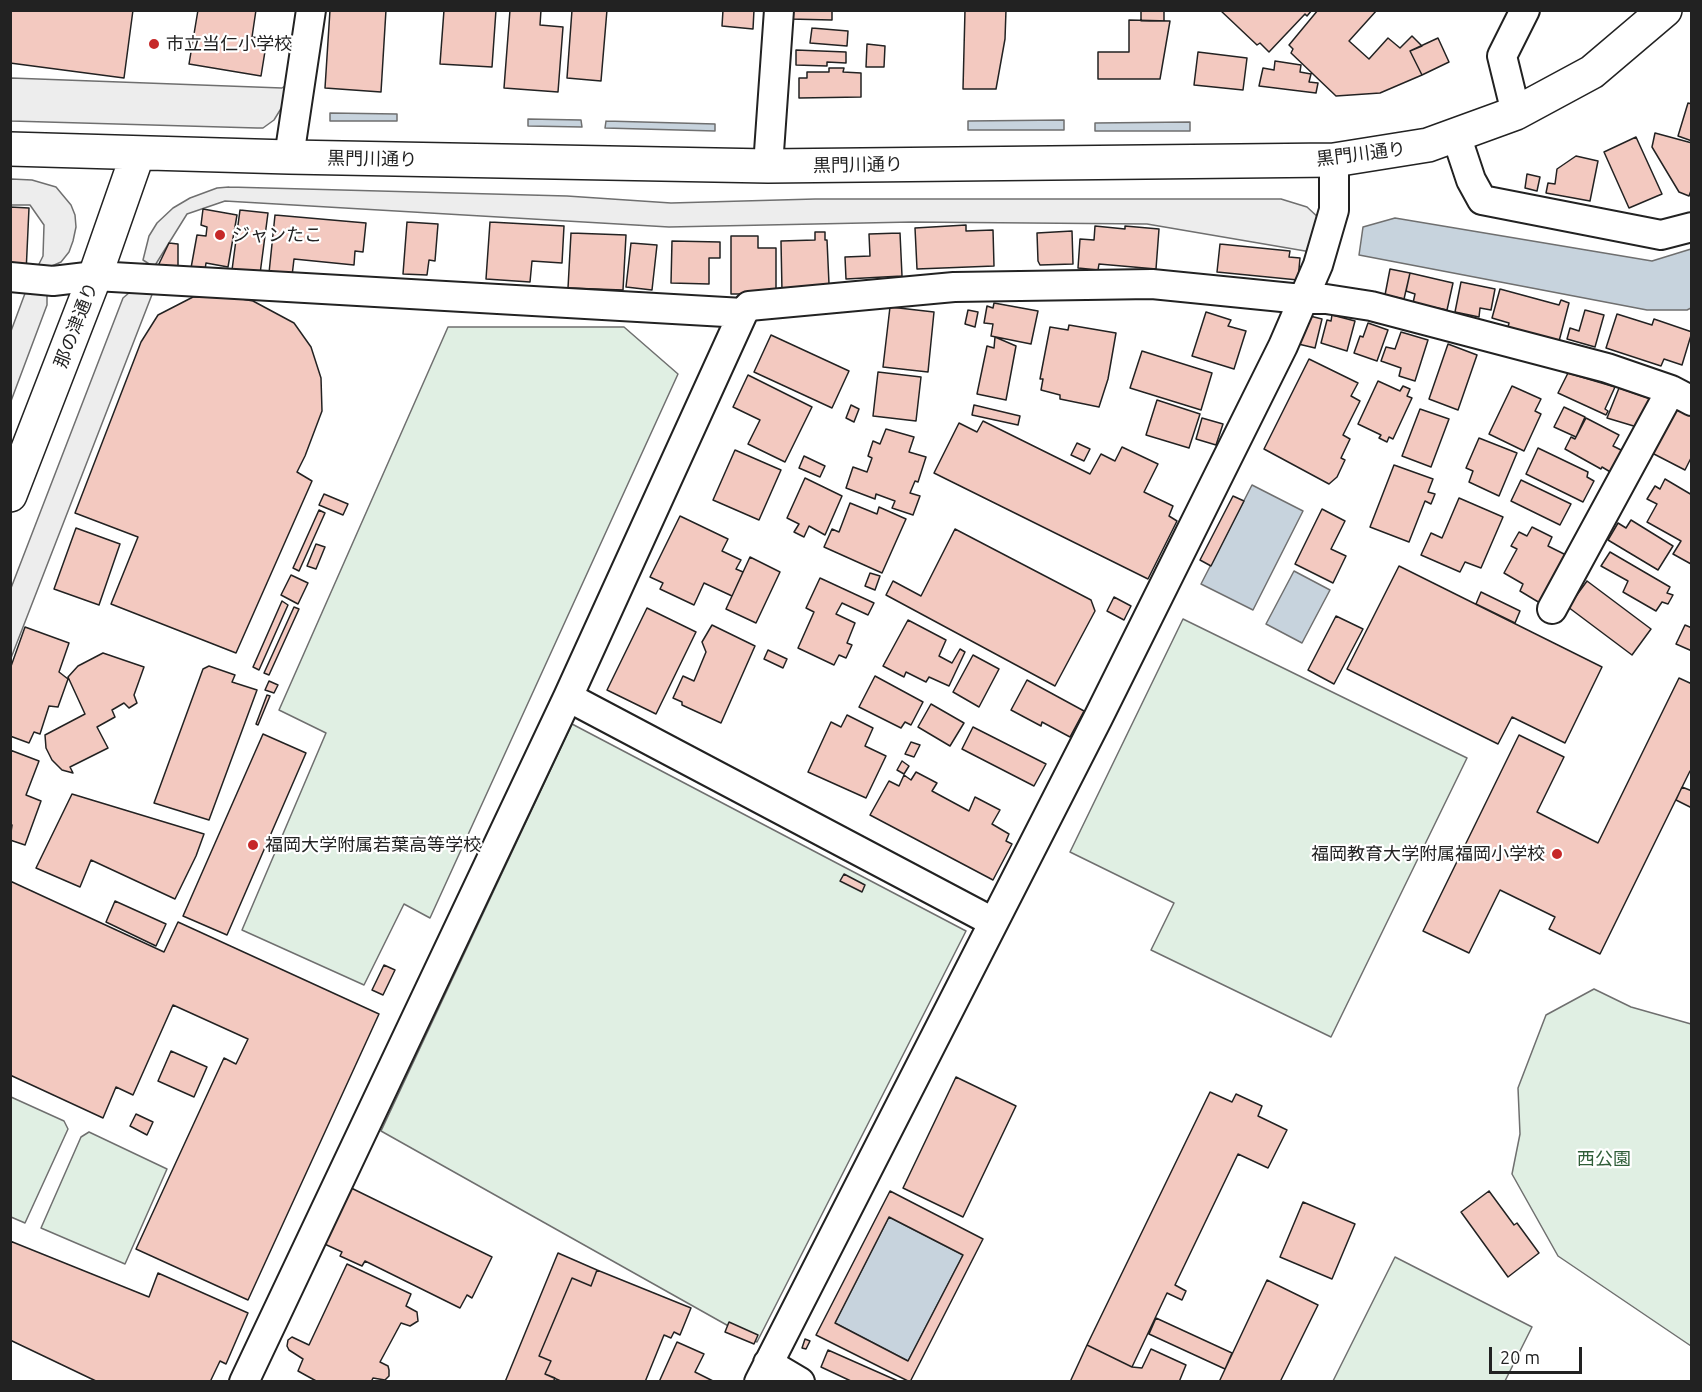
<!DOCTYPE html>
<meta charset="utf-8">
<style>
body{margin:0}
#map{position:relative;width:1702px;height:1392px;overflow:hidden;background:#fff;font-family:Ubuntu,sans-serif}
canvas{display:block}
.frame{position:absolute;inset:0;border:12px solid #222;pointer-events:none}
.scale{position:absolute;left:1489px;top:1347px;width:93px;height:27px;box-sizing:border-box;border:3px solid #222;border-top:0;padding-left:8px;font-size:18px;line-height:21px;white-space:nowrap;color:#222;-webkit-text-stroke:4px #fff;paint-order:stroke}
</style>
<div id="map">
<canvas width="1702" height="1392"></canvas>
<div class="frame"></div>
<div class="scale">20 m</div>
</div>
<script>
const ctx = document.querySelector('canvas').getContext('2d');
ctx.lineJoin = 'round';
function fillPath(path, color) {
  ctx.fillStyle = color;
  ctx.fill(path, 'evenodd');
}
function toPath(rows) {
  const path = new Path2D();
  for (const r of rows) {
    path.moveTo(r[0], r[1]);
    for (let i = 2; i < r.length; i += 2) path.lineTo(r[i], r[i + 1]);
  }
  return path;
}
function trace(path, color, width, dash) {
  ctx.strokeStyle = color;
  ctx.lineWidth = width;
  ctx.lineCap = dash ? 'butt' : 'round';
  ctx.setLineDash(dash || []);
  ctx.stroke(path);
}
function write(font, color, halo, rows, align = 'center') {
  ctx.font = font + ' Ubuntu,"Noto Sans JP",sans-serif';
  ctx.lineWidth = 4.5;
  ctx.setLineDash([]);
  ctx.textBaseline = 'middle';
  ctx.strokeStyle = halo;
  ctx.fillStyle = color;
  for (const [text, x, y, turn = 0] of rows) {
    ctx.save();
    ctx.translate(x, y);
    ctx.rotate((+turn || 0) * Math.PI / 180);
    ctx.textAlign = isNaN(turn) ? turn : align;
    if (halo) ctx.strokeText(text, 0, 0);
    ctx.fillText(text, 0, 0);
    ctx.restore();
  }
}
const green = toPath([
 [448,327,624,327,678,374,430,918,404,904,364,985,242,930,326,733,279,710,448,327],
 [1183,619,1467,758,1331,1037,1151,950,1174,903,1070,852,1183,619],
 [572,724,966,931,757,1342,381,1131,572,724],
 [1594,989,1631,1007,1691,1024,1691,1346,1558,1256,1512,1174,1520,1134,1518,1088,1546,1015,1594,989],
 [11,1097,64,1121,68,1129,25,1223,11,1217,11,1097],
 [89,1132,167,1169,125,1264,41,1228,81,1137,89,1132],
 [1395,1257,1532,1327,1505,1381,1333,1381,1395,1257]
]);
fillPath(green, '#e0efe3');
trace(green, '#6f6f6f', 1.5);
const parking = toPath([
 [11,78,282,88,292,81,282,107,274,120,263,128,257,128,11,121,11,78],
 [11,179,32,180,56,187,71,205,75,215,76,227,73,241,69,252,61,262,52,266,38,266,43,256,44,225,30,205,11,205,11,179],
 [229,187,567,196,671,203,815,199,1281,199,1307,207,1320,219,1311,252,1147,224,912,222,669,227,225,201,187,214,154,267,143,260,149,236,157,223,173,208,190,198,217,188,229,187],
 [27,288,41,291,47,296,47,305,11,401,11,331,27,288],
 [130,292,153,292,11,658,11,588,123,298,130,292]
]);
fillPath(parking, '#ededed');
trace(parking, '#6f6f6f', 1.5);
const water = toPath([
 [330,113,397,114,397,121,330,121,330,113],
 [528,119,581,120,582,127,528,126,528,119],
 [1064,120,1064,130,968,130,968,121,1064,120],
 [606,121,715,124,715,131,605,128,606,121],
 [1190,122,1190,131,1095,131,1095,123,1190,122],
 [1395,218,1652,261,1691,249,1691,308,1687,310,1647,310,1359,255,1363,227,1395,218],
 [1252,485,1303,511,1253,610,1201,584,1252,485],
 [1294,571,1330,590,1302,643,1266,624,1294,571],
 [889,1217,963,1255,908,1361,835,1323,889,1217]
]);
fillPath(water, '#c7d3dd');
trace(water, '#6f6f6f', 1.5);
const building = toPath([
 [10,10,133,10,124,78,10,63,10,10],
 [198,10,256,10,252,37,267,39,261,76,189,64,198,10],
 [330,10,386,10,381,92,325,88,330,10],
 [444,10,496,10,492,67,440,64,444,10],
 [510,10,541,10,540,25,563,27,558,92,504,88,510,10],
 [572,10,607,10,601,81,567,78,572,10],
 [723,10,754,10,753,29,722,26,723,10],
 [789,10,832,10,832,20,789,19,789,10],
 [965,10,1006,10,1005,39,996,89,963,89,965,10],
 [1141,10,1164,10,1164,21,1141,21,1141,10],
 [1220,10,1312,10,1307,16,1305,14,1269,52,1260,43,1257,45,1220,10],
 [1318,10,1377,10,1349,41,1369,59,1388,38,1400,48,1412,36,1422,46,1410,51,1422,75,1380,93,1336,96,1291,53,1293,49,1289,45,1318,10],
 [1129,20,1170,21,1160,79,1098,79,1098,52,1129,52,1129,20],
 [812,28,848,31,847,46,810,43,812,28],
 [1438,38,1449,62,1422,75,1410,51,1438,38],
 [867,44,885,46,884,67,866,67,867,44],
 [796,50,846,52,846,63,827,62,827,66,796,65,796,50],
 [1198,52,1247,58,1243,90,1194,85,1198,52],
 [1275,61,1301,65,1300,72,1311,74,1309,82,1318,83,1316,93,1259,86,1263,68,1274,70,1275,61],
 [829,68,844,68,843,72,861,73,861,97,799,98,799,78,807,78,807,72,829,72,829,68],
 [1688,103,1692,104,1692,141,1678,136,1688,103],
 [1655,133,1692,143,1692,188,1689,196,1679,192,1652,147,1655,133],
 [1636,137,1662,194,1629,208,1604,152,1636,137],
 [1576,156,1598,161,1590,201,1546,193,1548,183,1555,184,1557,169,1576,156],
 [1527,174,1540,177,1537,191,1525,188,1527,174],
 [10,207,29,208,26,273,10,272,10,207],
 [203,209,237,215,228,267,206,263,205,270,191,268,197,235,206,236,207,227,201,225,203,209],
 [240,210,268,213,260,274,232,270,240,210],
 [275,215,366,223,363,252,355,251,354,265,294,259,292,276,269,273,275,215],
 [407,222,438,224,435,261,429,260,427,275,403,274,407,222],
 [490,222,564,226,562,263,532,261,530,282,486,279,490,222],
 [966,225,966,231,993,230,994,266,917,269,915,228,966,225],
 [1095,226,1125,229,1125,226,1159,229,1156,269,1099,264,1098,270,1078,268,1080,239,1094,240,1095,226],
 [1072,231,1073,264,1040,265,1038,261,1037,233,1072,231],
 [815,232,825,232,825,240,827,240,829,284,782,292,781,241,815,240,815,232],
 [571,233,626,235,623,290,568,288,571,233],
 [900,233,902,276,846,279,845,257,870,256,869,234,900,233],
 [731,236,758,236,758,248,776,248,776,294,731,294,731,236],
 [672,241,720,242,720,258,709,258,709,284,671,283,672,241],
 [169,243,178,244,178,270,157,268,169,243],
 [631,243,657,245,652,290,626,287,631,243],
 [1220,244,1290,251,1289,257,1300,258,1298,280,1217,272,1220,244],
 [1390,269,1410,273,1404,299,1385,295,1390,269],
 [1410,273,1453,283,1447,310,1413,303,1415,294,1406,291,1410,273],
 [1461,282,1495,289,1491,310,1480,308,1479,317,1455,312,1461,282],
 [1500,289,1559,305,1561,300,1569,303,1558,345,1507,331,1509,323,1492,318,1500,289],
 [193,297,231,297,253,301,294,323,311,347,321,378,322,411,305,456,297,472,312,481,236,653,111,604,138,537,75,513,141,342,158,315,193,297],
 [994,303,1038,311,1031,344,991,336,993,324,984,323,987,306,993,308,994,303],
 [890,307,934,312,928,372,883,367,890,307],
 [968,310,978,312,975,327,965,324,968,310],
 [1585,310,1604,315,1595,347,1567,339,1570,328,1579,331,1585,310],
 [1206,312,1231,320,1228,326,1246,331,1234,369,1192,356,1206,312],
 [1302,314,1322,319,1315,348,1290,342,1302,314],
 [1617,314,1652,325,1654,319,1692,332,1682,365,1664,359,1661,366,1606,348,1617,314],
 [1332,315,1355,321,1347,351,1321,343,1327,320,1331,321,1332,315],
 [1368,323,1388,330,1377,361,1354,353,1360,336,1363,337,1368,323],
 [1069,325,1116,333,1108,379,1099,407,1060,399,1060,395,1041,390,1043,379,1040,379,1050,327,1068,330,1069,325],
 [1401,332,1428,340,1415,381,1399,376,1401,368,1381,361,1386,347,1395,349,1401,332],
 [771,335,849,371,832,408,754,372,771,335],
 [995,337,1016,346,1006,400,977,394,987,346,994,348,995,337],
 [1448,344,1477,355,1458,410,1429,399,1448,344],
 [1142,351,1212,373,1201,410,1130,388,1142,351],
 [1309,359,1358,383,1351,396,1360,401,1343,435,1350,439,1341,458,1345,460,1337,477,1329,484,1264,449,1309,359],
 [878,372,921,377,916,421,873,416,878,372],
 [1568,373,1615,387,1605,409,1608,411,1606,415,1558,393,1568,373],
 [748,375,812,407,785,462,748,444,760,420,733,407,748,375],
 [1378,381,1400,391,1403,386,1410,389,1407,396,1412,398,1393,439,1389,437,1387,442,1379,438,1381,435,1358,424,1378,381],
 [1512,386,1541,399,1535,411,1541,414,1524,451,1489,434,1512,386],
 [1619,388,1657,401,1637,427,1607,418,1619,388],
 [1157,400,1200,414,1189,448,1146,435,1157,400],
 [851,405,859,409,854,422,846,418,851,405],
 [974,405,1020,416,1018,425,972,415,974,405],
 [1564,407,1585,417,1576,437,1554,427,1564,407],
 [1674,407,1692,416,1692,456,1685,470,1652,453,1674,407],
 [1420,409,1449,419,1431,467,1402,456,1420,409],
 [1202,418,1223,424,1216,445,1196,439,1202,418],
 [1586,418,1619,435,1613,446,1623,451,1612,473,1602,467,1601,469,1565,449,1571,437,1575,439,1586,418],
 [983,421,1090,474,1101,454,1115,461,1122,447,1158,464,1144,492,1173,506,1169,516,1177,521,1148,579,934,473,959,423,977,432,983,421],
 [886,429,914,437,909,452,926,457,918,482,915,481,910,493,920,496,913,515,892,508,895,501,876,494,875,499,846,488,853,467,867,472,872,458,868,456,873,441,880,444,886,429],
 [1479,438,1517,453,1499,496,1469,482,1473,471,1466,468,1479,438],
 [1077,443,1090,449,1084,461,1071,455,1077,443],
 [1538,448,1588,472,1587,477,1594,481,1583,502,1526,474,1538,448],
 [735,450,781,470,759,520,713,500,735,450],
 [804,456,825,466,820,477,799,468,804,456],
 [1394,465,1433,479,1428,492,1435,494,1431,504,1425,501,1409,542,1370,527,1394,465],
 [805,478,842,496,825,535,809,526,804,537,794,532,799,524,787,518,805,478],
 [1665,479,1692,495,1691,564,1673,554,1681,541,1647,522,1657,504,1647,499,1655,486,1660,489,1665,479],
 [1521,480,1571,504,1560,525,1511,501,1521,480],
 [324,494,348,504,343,515,319,505,324,494],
 [1233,496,1244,501,1211,566,1200,560,1233,496],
 [1459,498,1503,517,1481,568,1465,562,1460,572,1421,555,1431,533,1442,538,1459,498],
 [850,503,877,514,879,507,906,519,882,573,824,547,832,529,839,532,850,503],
 [1322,509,1345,521,1331,549,1346,556,1333,583,1295,564,1322,509],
 [319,510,325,513,299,571,293,568,319,510],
 [680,516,728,539,722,551,741,560,736,569,743,572,732,596,704,583,694,605,660,589,663,583,650,577,680,516],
 [1631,520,1673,546,1658,570,1608,540,1618,523,1626,528,1631,520],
 [1532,527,1552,537,1548,546,1566,555,1540,603,1520,591,1523,584,1504,573,1517,549,1511,546,1519,532,1527,536,1532,527],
 [76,528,120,544,99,605,54,589,76,528],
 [955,529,1091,600,1095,611,1055,686,886,595,893,581,921,596,955,529],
 [316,544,325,547,316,569,307,566,316,544],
 [1610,552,1670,587,1667,593,1673,595,1668,604,1662,602,1656,611,1623,592,1628,581,1601,566,1610,552],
 [750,557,780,572,756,623,726,609,750,557],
 [1399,566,1602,667,1565,743,1512,717,1498,744,1347,669,1399,566],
 [870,573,880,576,875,590,865,586,870,573],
 [291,575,308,583,298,604,281,595,291,575],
 [820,578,874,603,868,615,842,603,836,614,855,623,847,643,852,645,846,658,839,655,834,665,798,648,814,612,806,608,820,578],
 [1587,581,1651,629,1632,655,1568,607,1587,581],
 [1481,592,1520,611,1515,623,1476,604,1481,592],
 [1114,597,1131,606,1124,620,1107,611,1114,597],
 [282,601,288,605,259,670,253,667,282,601],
 [294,607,299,609,269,675,264,673,294,607],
 [647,608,696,632,656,714,607,690,647,608],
 [1336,616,1363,629,1334,684,1308,670,1336,616],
 [908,620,946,640,939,656,952,663,960,649,965,652,949,686,929,677,926,682,906,672,904,677,883,666,908,620],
 [712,625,755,646,721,723,682,705,682,702,673,698,683,676,694,681,706,652,702,642,712,625],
 [1685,625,1692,628,1692,651,1676,644,1685,625],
 [25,627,69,643,59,672,68,679,58,707,49,706,40,734,34,732,29,743,10,736,10,669,25,627],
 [768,650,787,659,783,668,764,659,768,650],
 [103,653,144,667,134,695,137,703,129,708,124,703,112,710,115,717,97,727,108,748,70,767,73,773,62,770,52,760,46,748,45,735,85,714,68,677,78,666,103,653],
 [973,655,999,669,979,707,953,692,973,655],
 [209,666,235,675,232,682,257,690,209,820,154,803,203,669,209,666],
 [875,676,923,702,911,725,905,722,901,728,859,707,875,676],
 [1679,678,1692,684,1692,772,1690,771,1600,954,1549,929,1555,917,1500,890,1469,953,1423,931,1519,735,1564,757,1537,812,1598,843,1679,678],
 [1027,680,1084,711,1070,737,1042,722,1041,726,1011,710,1027,680],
 [269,681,278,685,274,693,265,690,269,681],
 [267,695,270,696,258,725,256,724,267,695],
 [931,704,964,723,950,746,918,727,931,704],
 [847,715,873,728,865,746,886,756,866,798,808,772,831,722,841,727,847,715],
 [973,727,1046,764,1034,786,962,749,973,727],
 [263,734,306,753,227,935,183,916,263,734],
 [911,742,920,745,914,757,905,754,911,742],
 [10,750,39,761,26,795,41,801,25,845,10,840,12,825,10,825,10,750],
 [902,761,909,766,904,774,897,770,902,761],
 [916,772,937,783,932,791,969,811,975,797,1000,810,992,824,1009,834,1006,841,1012,844,993,880,870,815,889,781,899,786,904,775,911,780,916,772],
 [1682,787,1692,791,1692,808,1676,800,1682,787],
 [72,794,204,834,196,856,175,899,91,860,80,887,36,868,72,794],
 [844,874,865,885,862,892,840,881,844,874],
 [10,881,164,952,178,922,379,1014,248,1300,136,1249,224,1058,236,1064,248,1039,173,1005,133,1095,116,1087,103,1118,10,1075,10,881],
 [115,901,166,924,156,946,106,922,115,901],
 [384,965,395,970,383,995,372,990,384,965],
 [171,1051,207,1067,194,1097,158,1081,171,1051],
 [956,1077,1016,1106,963,1217,903,1188,956,1077],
 [1210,1092,1232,1102,1236,1094,1262,1106,1258,1116,1287,1130,1268,1168,1238,1154,1175,1285,1186,1291,1182,1300,1167,1293,1132,1367,1087,1345,1210,1092],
 [136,1114,153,1122,147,1135,130,1126,136,1114],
 [341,1183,492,1257,472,1298,467,1295,460,1308,365,1261,362,1266,340,1256,342,1252,318,1241,341,1183],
 [890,1191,983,1239,910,1382,816,1335,890,1191],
 [889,1217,963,1255,908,1361,835,1323,889,1217],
 [1489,1191,1514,1225,1517,1223,1539,1253,1508,1277,1461,1212,1489,1191],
 [1303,1202,1355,1224,1332,1279,1280,1257,1303,1202],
 [10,1241,149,1297,158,1273,248,1313,226,1364,220,1361,210,1382,98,1382,10,1340,10,1241],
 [558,1253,597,1270,591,1286,572,1278,539,1356,551,1361,545,1374,555,1378,553,1382,505,1382,558,1253],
 [347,1264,411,1294,406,1306,417,1312,418,1321,410,1326,401,1323,380,1362,388,1366,389,1370,389,1376,385,1380,373,1378,371,1382,318,1382,298,1371,303,1359,289,1350,287,1346,288,1340,292,1337,309,1345,347,1264],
 [597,1270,691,1308,680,1335,674,1332,671,1338,664,1335,645,1382,563,1382,545,1374,551,1361,539,1356,572,1278,591,1286,597,1270],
 [1267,1280,1318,1305,1280,1382,1219,1382,1267,1280],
 [1156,1318,1232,1353,1225,1369,1149,1334,1156,1318],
 [729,1322,758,1335,754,1344,725,1332,729,1322],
 [805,1339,810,1341,806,1349,802,1348,805,1339],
 [677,1342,704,1354,695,1372,715,1382,659,1382,677,1342],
 [1087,1345,1132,1367,1142,1368,1151,1349,1186,1365,1179,1382,1070,1382,1087,1345],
 [828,1350,898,1381,898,1382,853,1382,821,1367,828,1350]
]);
fillPath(building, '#f3c9c0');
trace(building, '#222', 1.5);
const street = toPath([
 [1516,113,1502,56,1525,10],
 [1456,135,1471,180,1482,200,1661,235,1692,227],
 [289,157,311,10],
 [768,166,779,10],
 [10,277,53,281,95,276,743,313,568,697,244,1382],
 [743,313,749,306,954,287,1152,284,1302,299,1326,299,1371,306,1607,368,1671,390,1692,401],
 [1552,609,1671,390],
 [568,697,993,922],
 [768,1363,800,1382],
 [759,1382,1098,718,1283,346,1318,265,1334,210,1334,160]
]);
const secondary = toPath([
 [10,149,289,157,768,166,1334,160,1428,145,1516,113,1592,72,1665,10],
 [10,495,95,276,138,153]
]);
trace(street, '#222', 32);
trace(secondary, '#222', 36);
trace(street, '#fff', 28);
trace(secondary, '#fff', 33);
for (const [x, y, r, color] of [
 [154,44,6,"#c62828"],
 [220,235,6,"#c62828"],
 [253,845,6,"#c62828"],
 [1557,854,6,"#c62828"]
]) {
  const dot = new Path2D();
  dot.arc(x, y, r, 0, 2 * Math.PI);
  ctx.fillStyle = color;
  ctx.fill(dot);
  trace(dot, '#fff', 2);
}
write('18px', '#222', '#fff', [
 ["市立当仁小学校",166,44],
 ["ジャンたこ",232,235],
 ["福岡大学附属若葉高等学校",265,845],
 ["福岡教育大学附属福岡小学校",1545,854,"right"]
], 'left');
write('18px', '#222', '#fff', [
 ["黒門川通り",1361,154,-7],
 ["黒門川通り",372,159,1],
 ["黒門川通り",858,165,-1],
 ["那の津通り",76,325,-69]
]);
write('18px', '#2f5e38', '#fff', [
 ["西公園",1604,1159]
]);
</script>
